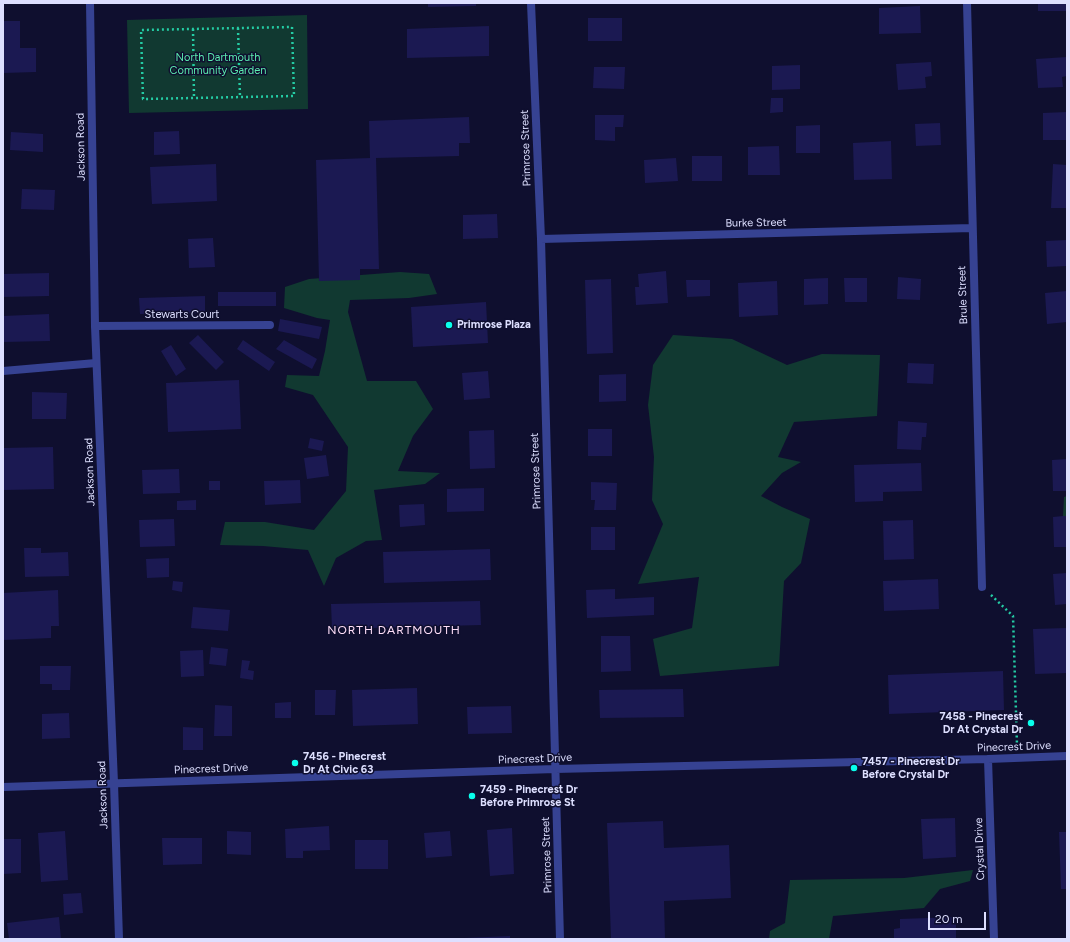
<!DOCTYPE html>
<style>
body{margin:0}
#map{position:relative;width:1070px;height:942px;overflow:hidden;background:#0f0f2f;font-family:Figtree,sans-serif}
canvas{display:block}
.frame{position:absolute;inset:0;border:4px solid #dddfff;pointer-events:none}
.scale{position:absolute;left:928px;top:912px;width:58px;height:18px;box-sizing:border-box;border:2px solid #dddfff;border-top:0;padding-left:5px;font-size:12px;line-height:14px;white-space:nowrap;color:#dddfff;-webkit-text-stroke:3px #0f0f2f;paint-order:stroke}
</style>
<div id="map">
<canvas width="1070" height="942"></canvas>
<div class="frame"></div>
<div class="scale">20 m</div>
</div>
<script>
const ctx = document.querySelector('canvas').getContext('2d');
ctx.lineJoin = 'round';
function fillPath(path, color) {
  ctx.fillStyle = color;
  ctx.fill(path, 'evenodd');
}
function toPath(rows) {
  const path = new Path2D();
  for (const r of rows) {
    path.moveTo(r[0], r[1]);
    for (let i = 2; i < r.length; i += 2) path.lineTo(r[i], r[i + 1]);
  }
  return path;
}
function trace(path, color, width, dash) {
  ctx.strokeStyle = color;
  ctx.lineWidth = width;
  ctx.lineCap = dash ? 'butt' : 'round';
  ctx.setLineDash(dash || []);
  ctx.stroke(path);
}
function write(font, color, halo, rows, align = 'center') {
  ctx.font = font + ' Figtree,sans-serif';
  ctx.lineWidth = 3;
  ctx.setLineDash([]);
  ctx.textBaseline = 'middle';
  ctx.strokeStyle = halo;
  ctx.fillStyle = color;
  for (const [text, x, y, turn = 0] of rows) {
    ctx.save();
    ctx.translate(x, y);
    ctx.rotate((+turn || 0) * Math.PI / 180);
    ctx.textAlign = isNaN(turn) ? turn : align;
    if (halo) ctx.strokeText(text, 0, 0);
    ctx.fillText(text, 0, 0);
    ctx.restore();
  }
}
fillPath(toPath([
 [307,15,308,109,129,113,127,20],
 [400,272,429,274,437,294,409,298,350,300,348,312,367,381,416,381,433,409,413,436,398,471,440,473,425,484,374,490,382,540,366,541,336,558,324,586,308,550,263,546,220,545,225,522,265,522,314,530,346,491,348,447,313,395,285,387,287,375,319,376,325,351,330,320,317,318,284,308,285,287,309,279],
 [673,335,732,339,787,365,822,354,880,355,877,416,794,422,778,457,801,462,782,473,761,496,782,507,810,519,801,563,784,581,779,666,660,676,653,639,692,628,699,577,638,584,663,524,652,500,654,457,648,405,653,365],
 [1067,496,1067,516,1063,516,1064,497],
 [973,870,970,881,940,889,924,908,833,916,829,939,769,939,770,931,785,923,790,880,904,878]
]), '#113931');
fillPath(toPath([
 [428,3,476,3,476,6,428,7],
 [1038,3,1067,3,1067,11,1038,11],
 [920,6,921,33,879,34,879,8],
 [588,18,622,18,622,41,588,41],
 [3,21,20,21,20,48,36,48,36,72,3,73],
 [489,26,489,56,407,58,407,29],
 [1067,57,1067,76,1062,77,1063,87,1038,88,1036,59],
 [931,62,932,76,925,77,926,88,898,90,896,64],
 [800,65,800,89,772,90,772,66],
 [594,67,625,67,624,89,593,88],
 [771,98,783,98,783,112,770,113],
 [1067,112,1067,140,1043,140,1043,113],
 [595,115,624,115,623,127,615,127,615,141,595,140],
 [469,117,470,143,459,143,459,156,376,158,379,269,360,269,360,280,319,281,316,160,370,158,369,121],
 [940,123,941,145,916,146,915,124],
 [820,125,820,153,796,153,796,126],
 [179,131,180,154,154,155,154,132],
 [11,132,43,134,43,152,10,150],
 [891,141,892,179,854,180,853,143],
 [779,146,780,175,748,175,748,147],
 [692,156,722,156,722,181,692,181],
 [676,158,678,181,645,183,644,160],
 [216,164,217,201,152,204,150,167],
 [1053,164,1067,165,1067,208,1051,208],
 [22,189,55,190,54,210,21,209],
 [497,214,498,238,463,239,463,215],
 [213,238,215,267,189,268,188,239],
 [1067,240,1067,266,1047,267,1046,241],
 [666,271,668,303,636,305,635,287,639,287,638,274],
 [49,273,49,296,3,297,3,274],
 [898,277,921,279,920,300,897,299],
 [828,278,828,304,804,305,804,279],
 [844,278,867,278,867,302,845,302],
 [611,279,613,353,587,354,585,280],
 [686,280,710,280,710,296,687,297],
 [777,281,778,315,739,317,738,283],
 [1067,291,1067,322,1047,324,1045,293],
 [218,292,276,292,276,306,218,306],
 [205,296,205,313,140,314,139,298],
 [486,302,488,343,413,347,411,307],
 [49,314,50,341,3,342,3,316],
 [280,319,322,327,319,339,278,331],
 [198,335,224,362,216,370,189,343],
 [243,340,275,362,269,371,237,349],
 [284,340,317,359,312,369,276,349],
 [171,345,186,369,176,376,161,351],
 [908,363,934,364,933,384,907,383],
 [488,371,490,398,464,400,462,373],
 [626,374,626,401,599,402,599,375],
 [239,380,241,429,168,432,166,383],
 [32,392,67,393,66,419,32,419],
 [898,421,927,423,926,437,922,437,921,450,897,449],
 [588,429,612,429,612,456,588,456],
 [494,430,495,468,470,469,469,431],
 [310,438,324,441,322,451,308,448],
 [53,447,54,489,3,490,3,448],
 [326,455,329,476,307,479,304,458],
 [1067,459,1067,491,1053,491,1052,460],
 [921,463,922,491,883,492,883,501,855,502,854,465],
 [179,469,180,493,143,494,142,470],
 [300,480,301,503,265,505,264,481],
 [209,481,220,481,220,490,209,490],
 [591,482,617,483,616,510,594,510,595,500,591,500],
 [484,488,484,511,447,512,447,489],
 [196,500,196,510,177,510,177,501],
 [424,504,425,525,400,527,399,505],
 [1063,516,1067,516,1067,547,1054,547,1053,517],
 [174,519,175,546,140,547,139,520],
 [913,520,914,559,884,560,883,521],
 [591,527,615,527,615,550,591,550],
 [24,548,41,548,41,553,68,552,69,576,25,577],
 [490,549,491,580,384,583,383,552],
 [169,558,169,577,147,578,146,559],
 [1067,573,1067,604,1055,605,1053,574],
 [938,579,939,609,884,611,883,581],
 [173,581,183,582,182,592,172,590],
 [615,589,615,599,654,597,654,615,587,618,586,590],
 [58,590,59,626,51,626,51,638,3,640,3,593],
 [480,601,481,625,332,629,331,604],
 [193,607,230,610,228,631,191,628],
 [1067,628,1067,673,1035,674,1033,629],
 [601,636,630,636,631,671,601,672],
 [211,647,228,649,226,666,209,664],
 [203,650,204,676,181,677,180,651],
 [242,660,250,661,248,670,254,671,253,680,240,678],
 [40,666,71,666,70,690,52,690,52,684,40,684],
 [1003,671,1004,710,889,714,888,675],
 [417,688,418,724,353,726,352,690],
 [683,689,684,717,600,718,599,690],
 [315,690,336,690,335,715,315,715],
 [291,702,291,718,275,718,275,703],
 [215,705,232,706,232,736,214,736],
 [511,706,512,733,468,734,467,707],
 [69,713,70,738,42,739,42,714],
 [183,727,203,728,203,750,183,750],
 [955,818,956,857,923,859,921,819],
 [663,821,664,848,729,845,731,898,664,901,665,939,611,939,607,823],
 [329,826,330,850,303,851,303,858,286,858,285,829],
 [512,828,514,874,490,876,487,830],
 [65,831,68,880,41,882,38,833],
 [227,831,251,832,251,855,227,854],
 [450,831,452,856,426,858,424,833],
 [1059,832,1067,832,1067,889,1061,889],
 [162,838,202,838,202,864,163,865],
 [3,839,21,839,21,873,3,874],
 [355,840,388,840,388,869,355,869],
 [81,893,83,913,64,915,63,894],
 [59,917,61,939,9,939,7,923],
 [956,917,956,939,894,939,894,929,900,928,900,919],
 [510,936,510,939,464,939,464,938]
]), '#1b1952');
trace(toPath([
 [292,27,294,96,143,99,141,30,292,27],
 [238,28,240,97],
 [193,29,194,98],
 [991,595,1013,616,1017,745]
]), '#24cca4', 2.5, [2, 3]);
trace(toPath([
 [95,326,270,325],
 [3,371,96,363]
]), '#364292', 8);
trace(toPath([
 [90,3,95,326,114,783,119,939],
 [531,3,541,239,560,939],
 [967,3,982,587],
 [541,239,972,228],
 [988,759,994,939],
 [3,787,555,769,988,759,1067,756]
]), '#364292', 8);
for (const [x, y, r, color] of [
 [449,325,4,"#09ffec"],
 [1031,723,4,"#09ffec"],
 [295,763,4,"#09ffec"],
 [854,768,4,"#09ffec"],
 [472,796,4,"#09ffec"]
]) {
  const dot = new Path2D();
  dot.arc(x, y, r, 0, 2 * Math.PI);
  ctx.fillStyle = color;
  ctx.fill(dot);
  trace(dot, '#0f0f2f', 1.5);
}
write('11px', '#5becaf', '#0f0f2f', [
 ["North Dartmouth",218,58],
 ["Community Garden",218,71]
]);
write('11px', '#dddfff', '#0f0f2f', [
 ["Jackson Road",81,147,-91],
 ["Primrose Street",526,148,-92],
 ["Burke Street",756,223,-1],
 ["Brule Street",963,295,-92],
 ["Stewarts Court",182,315],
 ["Primrose Street",536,471,-92],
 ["Jackson Road",90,472,-92],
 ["Pinecrest Drive",1014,747,-2],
 ["Pinecrest Drive",535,759,-2],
 ["Pinecrest Drive",211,769,-2],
 ["Jackson Road",103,795,-92],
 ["Crystal Drive",980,849,-92],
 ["Primrose Street",547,855,-92]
]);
write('bold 11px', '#dddfff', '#0f0f2f', [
 ["Primrose Plaza",457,325],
 ["7458 - Pinecrest",1023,717,"right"],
 ["Dr At Crystal Dr",1023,730,"right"],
 ["7456 - Pinecrest",303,757],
 ["Dr At Civic 63",303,770],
 ["7457 - Pinecrest Dr",862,762],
 ["Before Crystal Dr",862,775],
 ["7459 - Pinecrest Dr",480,790],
 ["Before Primrose St",480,803]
], 'left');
ctx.letterSpacing = '1px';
write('12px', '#ffdff9', '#0f0f2f', [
 ["NORTH DARTMOUTH",394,630]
]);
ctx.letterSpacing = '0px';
</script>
